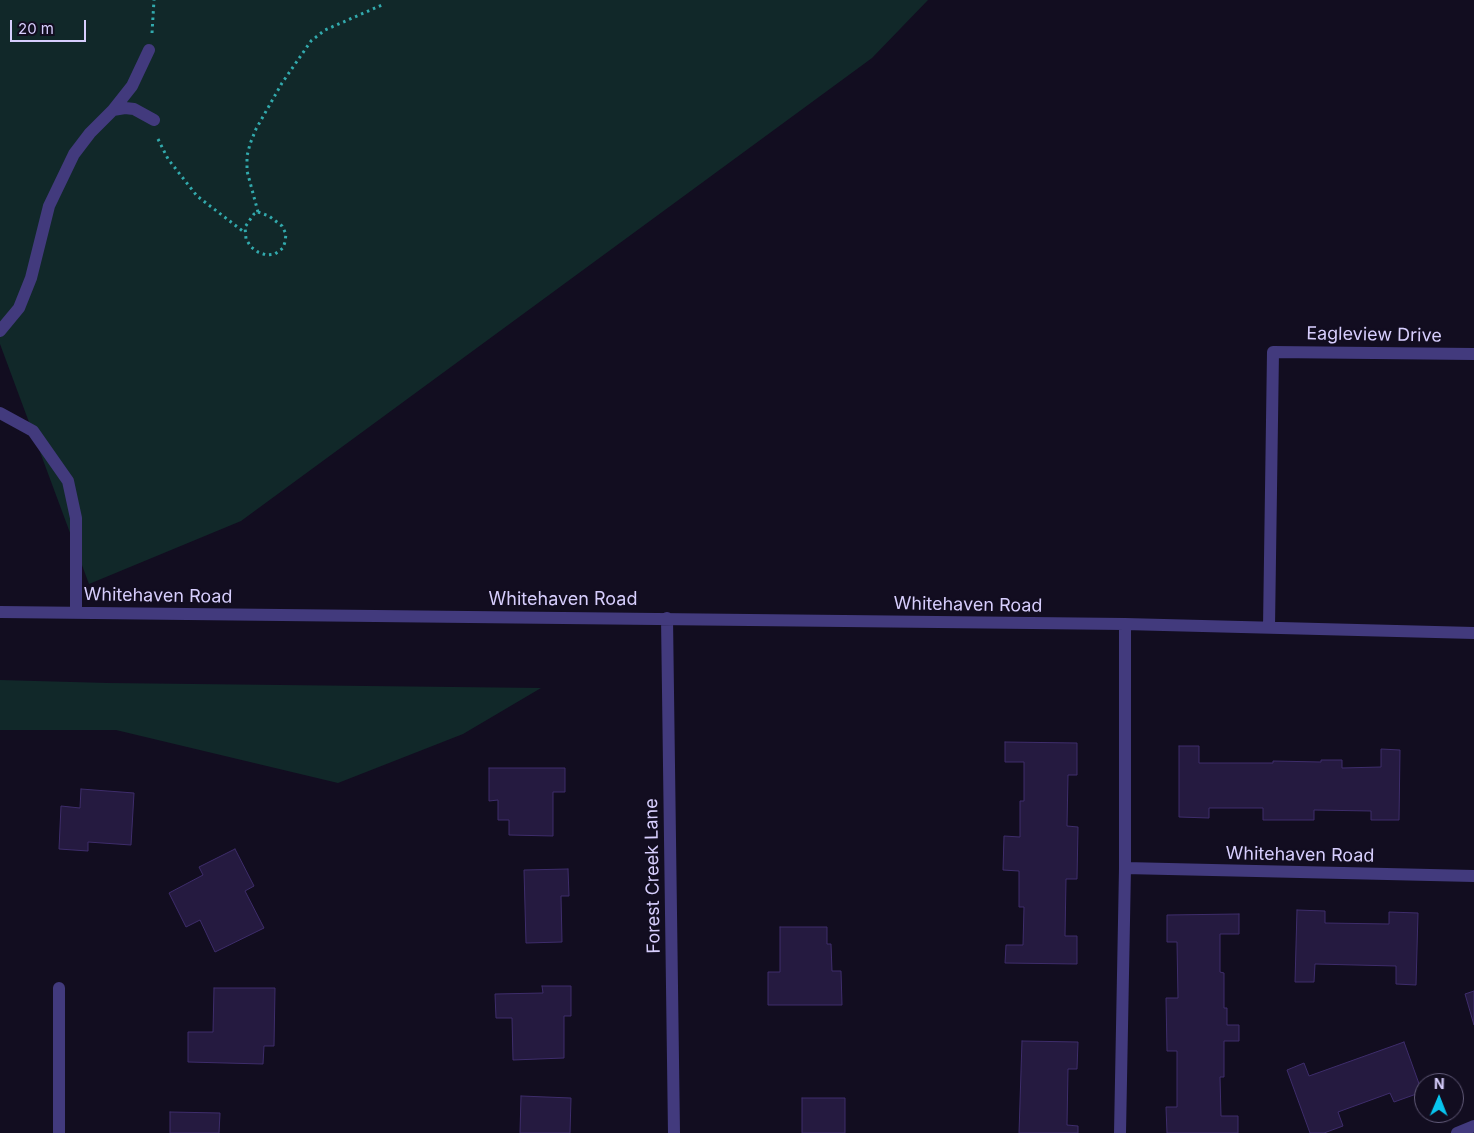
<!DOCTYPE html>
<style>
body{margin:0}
#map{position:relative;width:1474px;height:1133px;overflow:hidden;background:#120d20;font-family:Inter,sans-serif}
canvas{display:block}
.north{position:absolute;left:1414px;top:1073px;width:50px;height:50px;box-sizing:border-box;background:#120d20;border:1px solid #615a78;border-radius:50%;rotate:1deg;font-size:14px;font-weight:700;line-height:20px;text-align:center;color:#d7cefd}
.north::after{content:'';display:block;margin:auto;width:18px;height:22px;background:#08c5ef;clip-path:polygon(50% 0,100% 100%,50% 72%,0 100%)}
.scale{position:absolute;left:10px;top:20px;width:76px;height:22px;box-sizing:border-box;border:2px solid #d7cefd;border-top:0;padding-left:6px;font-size:15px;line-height:18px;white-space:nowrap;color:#d7cefd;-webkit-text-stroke:4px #120d20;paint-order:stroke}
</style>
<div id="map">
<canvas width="1474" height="1133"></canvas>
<div class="north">N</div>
<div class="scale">20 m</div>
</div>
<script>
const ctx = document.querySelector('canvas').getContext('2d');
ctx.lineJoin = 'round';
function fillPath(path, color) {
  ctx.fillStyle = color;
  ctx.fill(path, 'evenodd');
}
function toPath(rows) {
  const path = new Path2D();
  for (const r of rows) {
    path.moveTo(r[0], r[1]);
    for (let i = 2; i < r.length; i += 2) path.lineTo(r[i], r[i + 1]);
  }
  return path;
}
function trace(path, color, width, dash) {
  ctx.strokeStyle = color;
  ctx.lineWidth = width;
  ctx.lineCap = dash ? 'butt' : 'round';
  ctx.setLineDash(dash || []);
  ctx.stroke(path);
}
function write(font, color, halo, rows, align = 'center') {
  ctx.font = font + ' Inter,sans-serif';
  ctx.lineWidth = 4;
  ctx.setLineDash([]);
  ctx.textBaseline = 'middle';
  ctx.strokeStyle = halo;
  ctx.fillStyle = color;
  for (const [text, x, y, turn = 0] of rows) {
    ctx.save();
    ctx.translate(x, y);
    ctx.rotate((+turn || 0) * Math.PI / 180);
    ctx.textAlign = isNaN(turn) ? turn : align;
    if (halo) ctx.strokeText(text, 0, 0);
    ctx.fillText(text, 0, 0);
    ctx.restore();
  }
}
fillPath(toPath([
 [0,0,928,0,872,58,241,521,89,584,0,344],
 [0,680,108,683,541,688,463,734,338,783,116,730,0,730]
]), '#112829');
const building = toPath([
 [1005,742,1077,743,1077,775,1068,775,1067,826,1078,827,1077,879,1066,879,1065,936,1077,936,1077,964,1005,963,1006,945,1023,945,1024,907,1019,907,1019,871,1003,870,1004,836,1020,837,1020,801,1024,801,1024,762,1005,762,1005,742],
 [1179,746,1199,746,1199,763,1273,763,1273,761,1321,762,1321,760,1342,760,1342,768,1381,767,1381,749,1400,750,1399,820,1371,820,1371,811,1314,810,1314,820,1263,820,1263,808,1209,808,1209,818,1179,817,1179,746],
 [489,768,565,768,565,792,553,792,553,836,509,835,509,820,498,820,498,800,489,801,489,768],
 [81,789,134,793,131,845,88,842,88,851,59,849,61,806,80,808,81,789],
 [235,849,254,886,245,891,264,928,215,952,200,920,186,927,169,893,203,875,199,867,235,849],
 [568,869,569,896,561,896,562,942,526,943,524,870,568,869],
 [1297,910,1325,911,1325,923,1389,924,1389,912,1418,913,1416,985,1396,984,1396,966,1315,964,1314,982,1295,982,1297,910],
 [1239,914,1239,934,1220,934,1220,972,1224,973,1224,1008,1227,1008,1227,1025,1239,1025,1239,1041,1224,1041,1224,1077,1220,1077,1221,1116,1238,1116,1238,1133,1167,1133,1166,1107,1177,1107,1177,1051,1167,1051,1166,998,1178,998,1177,942,1167,942,1167,915,1239,914],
 [780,927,827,927,827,944,831,944,832,971,841,971,842,1005,768,1005,768,972,780,972,780,927],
 [542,986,571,986,571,1016,564,1016,564,1058,513,1060,512,1018,496,1018,495,994,543,993,542,986],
 [214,988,275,988,274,1046,264,1046,263,1064,188,1062,188,1032,213,1032,214,988],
 [1474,991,1474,1025,1465,994,1474,991],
 [1022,1041,1078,1042,1077,1069,1068,1069,1067,1125,1078,1126,1078,1133,1019,1133,1022,1041],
 [1404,1042,1422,1092,1394,1102,1390,1093,1338,1112,1343,1126,1324,1133,1310,1133,1287,1070,1304,1063,1309,1076,1404,1042],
 [521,1096,571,1098,570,1133,520,1133,521,1096],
 [802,1098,845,1098,845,1133,802,1133,802,1098],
 [170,1112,220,1113,219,1133,170,1133,170,1112]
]);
fillPath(building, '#251a40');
trace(building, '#3e2d6b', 1);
trace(toPath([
 [152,33,154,0],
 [158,139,168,159,197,196,244,232],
 [258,212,247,171,247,156,250,144,256,129,282,83,311,41,325,30,382,5],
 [258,212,269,216,282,226,286,234,285,242,283,248,275,254,266,255,258,252,251,247,246,239,245,227,254,214,258,212]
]), '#32aaad', 3, [2.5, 4]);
trace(toPath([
 [113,110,125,108,134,109,154,120],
 [0,331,19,308,31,278,49,206,74,154,90,133,113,110,132,86,149,50],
 [0,413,33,431,68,481,76,518,76,613],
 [0,612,1125,624,1474,633],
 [667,618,674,1133],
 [1269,627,1273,352,1474,354],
 [1125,868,1474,876],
 [59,1133,59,988],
 [1120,1133,1125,868,1125,624],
 [1457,1133,1474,1126]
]), '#423a7d', 12);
write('18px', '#d7cefd', '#120d20', [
 ["Eagleview Drive",1374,335,1],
 ["Whitehaven Road",158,596,1],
 ["Whitehaven Road",563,600],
 ["Whitehaven Road",968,605,1],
 ["Whitehaven Road",1300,855,1],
 ["Forest Creek Lane",653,876,-91]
]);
</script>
